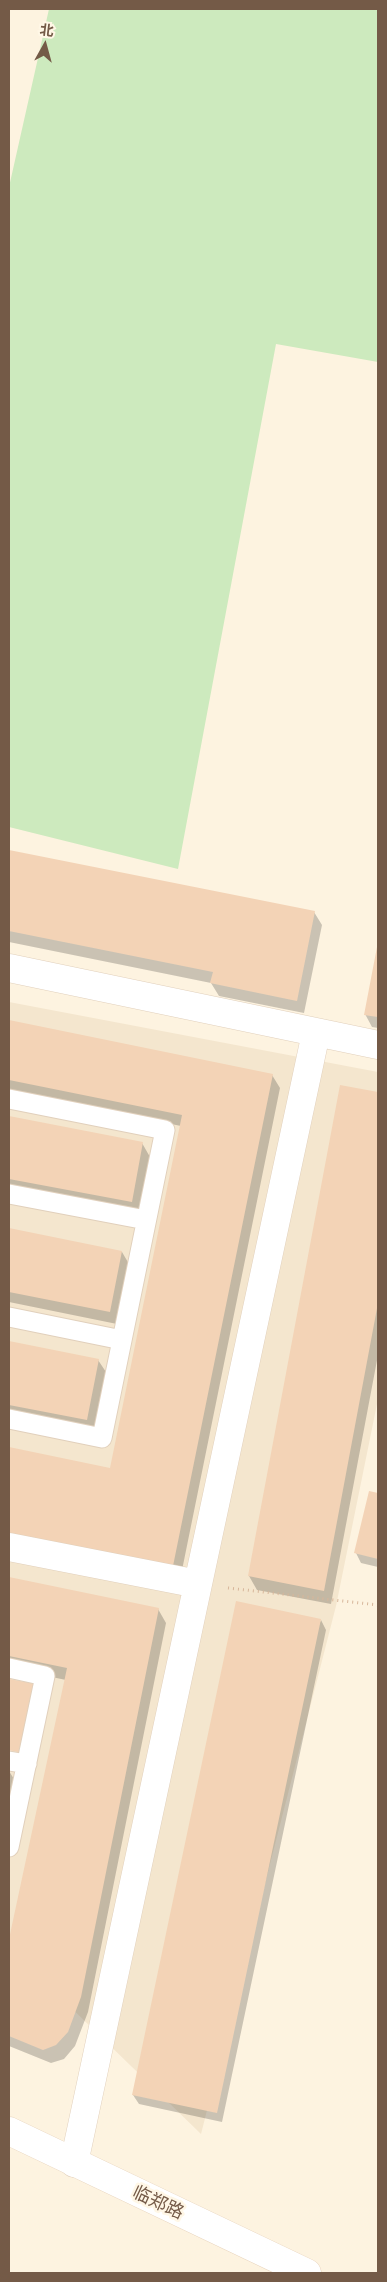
<!DOCTYPE html>
<meta charset="utf-8">
<style>
body{margin:0}
#map{position:relative;width:387px;height:2282px;overflow:hidden;background:#fdf3e0;font-family:"Work Sans","Noto Sans SC",sans-serif}
canvas{display:block}
.frame{position:absolute;inset:0;border:10px solid #745a47;pointer-events:none}
.north{position:absolute;left:20px;top:20px;width:50px;height:50px;-webkit-text-stroke:4px #fff7e6;paint-order:stroke;rotate:7deg;font-size:14px;font-weight:700;line-height:20px;text-align:center;color:#745a47}
.north::after{content:'';display:block;margin:auto;width:18px;height:22px;background:#745a47;clip-path:polygon(50% 0,100% 100%,50% 72%,0 100%)}
</style>
<div id="map">
<canvas width="387" height="2282"></canvas>
<div class="frame"></div>
<div class="north">北</div>
</div>
<script>
const ctx = document.querySelector('canvas').getContext('2d');
ctx.lineJoin = 'round';
function fillPath(path, color) {
  ctx.fillStyle = color;
  ctx.fill(path, 'evenodd');
}
function toPath(rows) {
  const path = new Path2D();
  for (const r of rows) {
    path.moveTo(r[0], r[1]);
    for (let i = 2; i < r.length; i += 2) path.lineTo(r[i], r[i + 1]);
  }
  return path;
}
function trace(path, color, width, dash) {
  ctx.strokeStyle = color;
  ctx.lineWidth = width;
  ctx.lineCap = dash ? 'butt' : 'round';
  ctx.setLineDash(dash || []);
  ctx.stroke(path);
}
function write(font, color, halo, rows, align = 'center') {
  ctx.font = font + ' "Work Sans","Noto Sans SC",sans-serif';
  ctx.lineWidth = 5;
  ctx.setLineDash([]);
  ctx.textBaseline = 'middle';
  ctx.strokeStyle = halo;
  ctx.fillStyle = color;
  for (const [text, x, y, turn = 0] of rows) {
    ctx.save();
    ctx.translate(x, y);
    ctx.rotate((+turn || 0) * Math.PI / 180);
    ctx.textAlign = isNaN(turn) ? turn : align;
    if (halo) ctx.strokeText(text, 0, 0);
    ctx.fillText(text, 0, 0);
    ctx.restore();
  }
}
fillPath(toPath([
 [9,1002,378,1072,378,1399,336,1606,201,2134,62,1999,9,1973]
]), '#f4e6ce');
fillPath(toPath([
 [49,9,378,9,378,362,276,344,178,869,9,827,9,187]
]), '#cdeabe');
fillPath(toPath([
 [9,851,314,912,322,925,304,1013,219,996,211,983,9,942],
 [378,949,378,1028,372,1027,365,1014],
 [9,1021,272,1075,280,1088,180,1580,9,1545,9,1449,111,1469,181,1126,9,1091],
 [341,1086,378,1093,378,1355,331,1604,257,1590,249,1576],
 [9,1117,142,1143,150,1157,139,1215,9,1190],
 [9,1229,122,1252,129,1264,117,1324,9,1302],
 [9,1342,98,1360,106,1372,94,1432,9,1415],
 [370,1492,378,1494,378,1567,361,1563,356,1553],
 [9,1578,158,1609,166,1623,88,2012,75,2046,64,2059,51,2063,9,2046,9,1945,66,1680,9,1668],
 [321,1620,326,1630,222,2122,139,2104,133,2095],
 [9,1680,35,1685,29,1765,9,1761,9,1751,28,1755,29,1753,9,1749],
 [9,1771,17,1784,9,1833]
]), '#0003');
fillPath(toPath([
 [9,850,315,911,297,1001,210,983,213,972,9,931],
 [377,947,378,947,378,1017,364,1015],
 [9,1020,273,1074,173,1566,9,1533,9,1447,110,1468,182,1115,9,1080],
 [340,1085,378,1092,378,1303,324,1591,248,1576],
 [9,1116,143,1142,132,1202,9,1179],
 [9,1228,122,1251,110,1312,9,1292],
 [9,1341,99,1359,87,1420,9,1405],
 [369,1491,378,1493,378,1559,354,1553],
 [9,1577,159,1608,81,1997,68,2032,56,2045,43,2050,9,2036,9,1939,67,1668,9,1656],
 [236,1601,321,1619,217,2113,132,2095],
 [9,1679,36,1684,22,1753,9,1750]
]), '#f3d3b6');
const lane = toPath([
 [9,1099,165,1130,102,1438,9,1419],
 [9,1194,146,1220],
 [9,1317,122,1340],
 [9,1668,45,1676,9,1847],
 [9,1761,27,1764]
]);
const street = toPath([
 [9,968,378,1045],
 [9,1547,198,1584],
 [74,2163,316,1033]
]);
const secondary = toPath([
 [9,2131,307,2273]
]);
trace(lane, '#e1d0bc', 21);
trace(street, '#e1d0bc', 29);
trace(secondary, '#e6d1b9', 29);
trace(toPath([
 [228,1588,378,1605]
]), '#d7b69a', 3, [1, 4]);
trace(lane, '#fff', 19);
trace(street, '#fff', 28);
trace(secondary, '#fff', 28);
write('18px', '#745a47', '#fff7e6', [
 ["临郑路",158,2203,25]
]);
</script>
